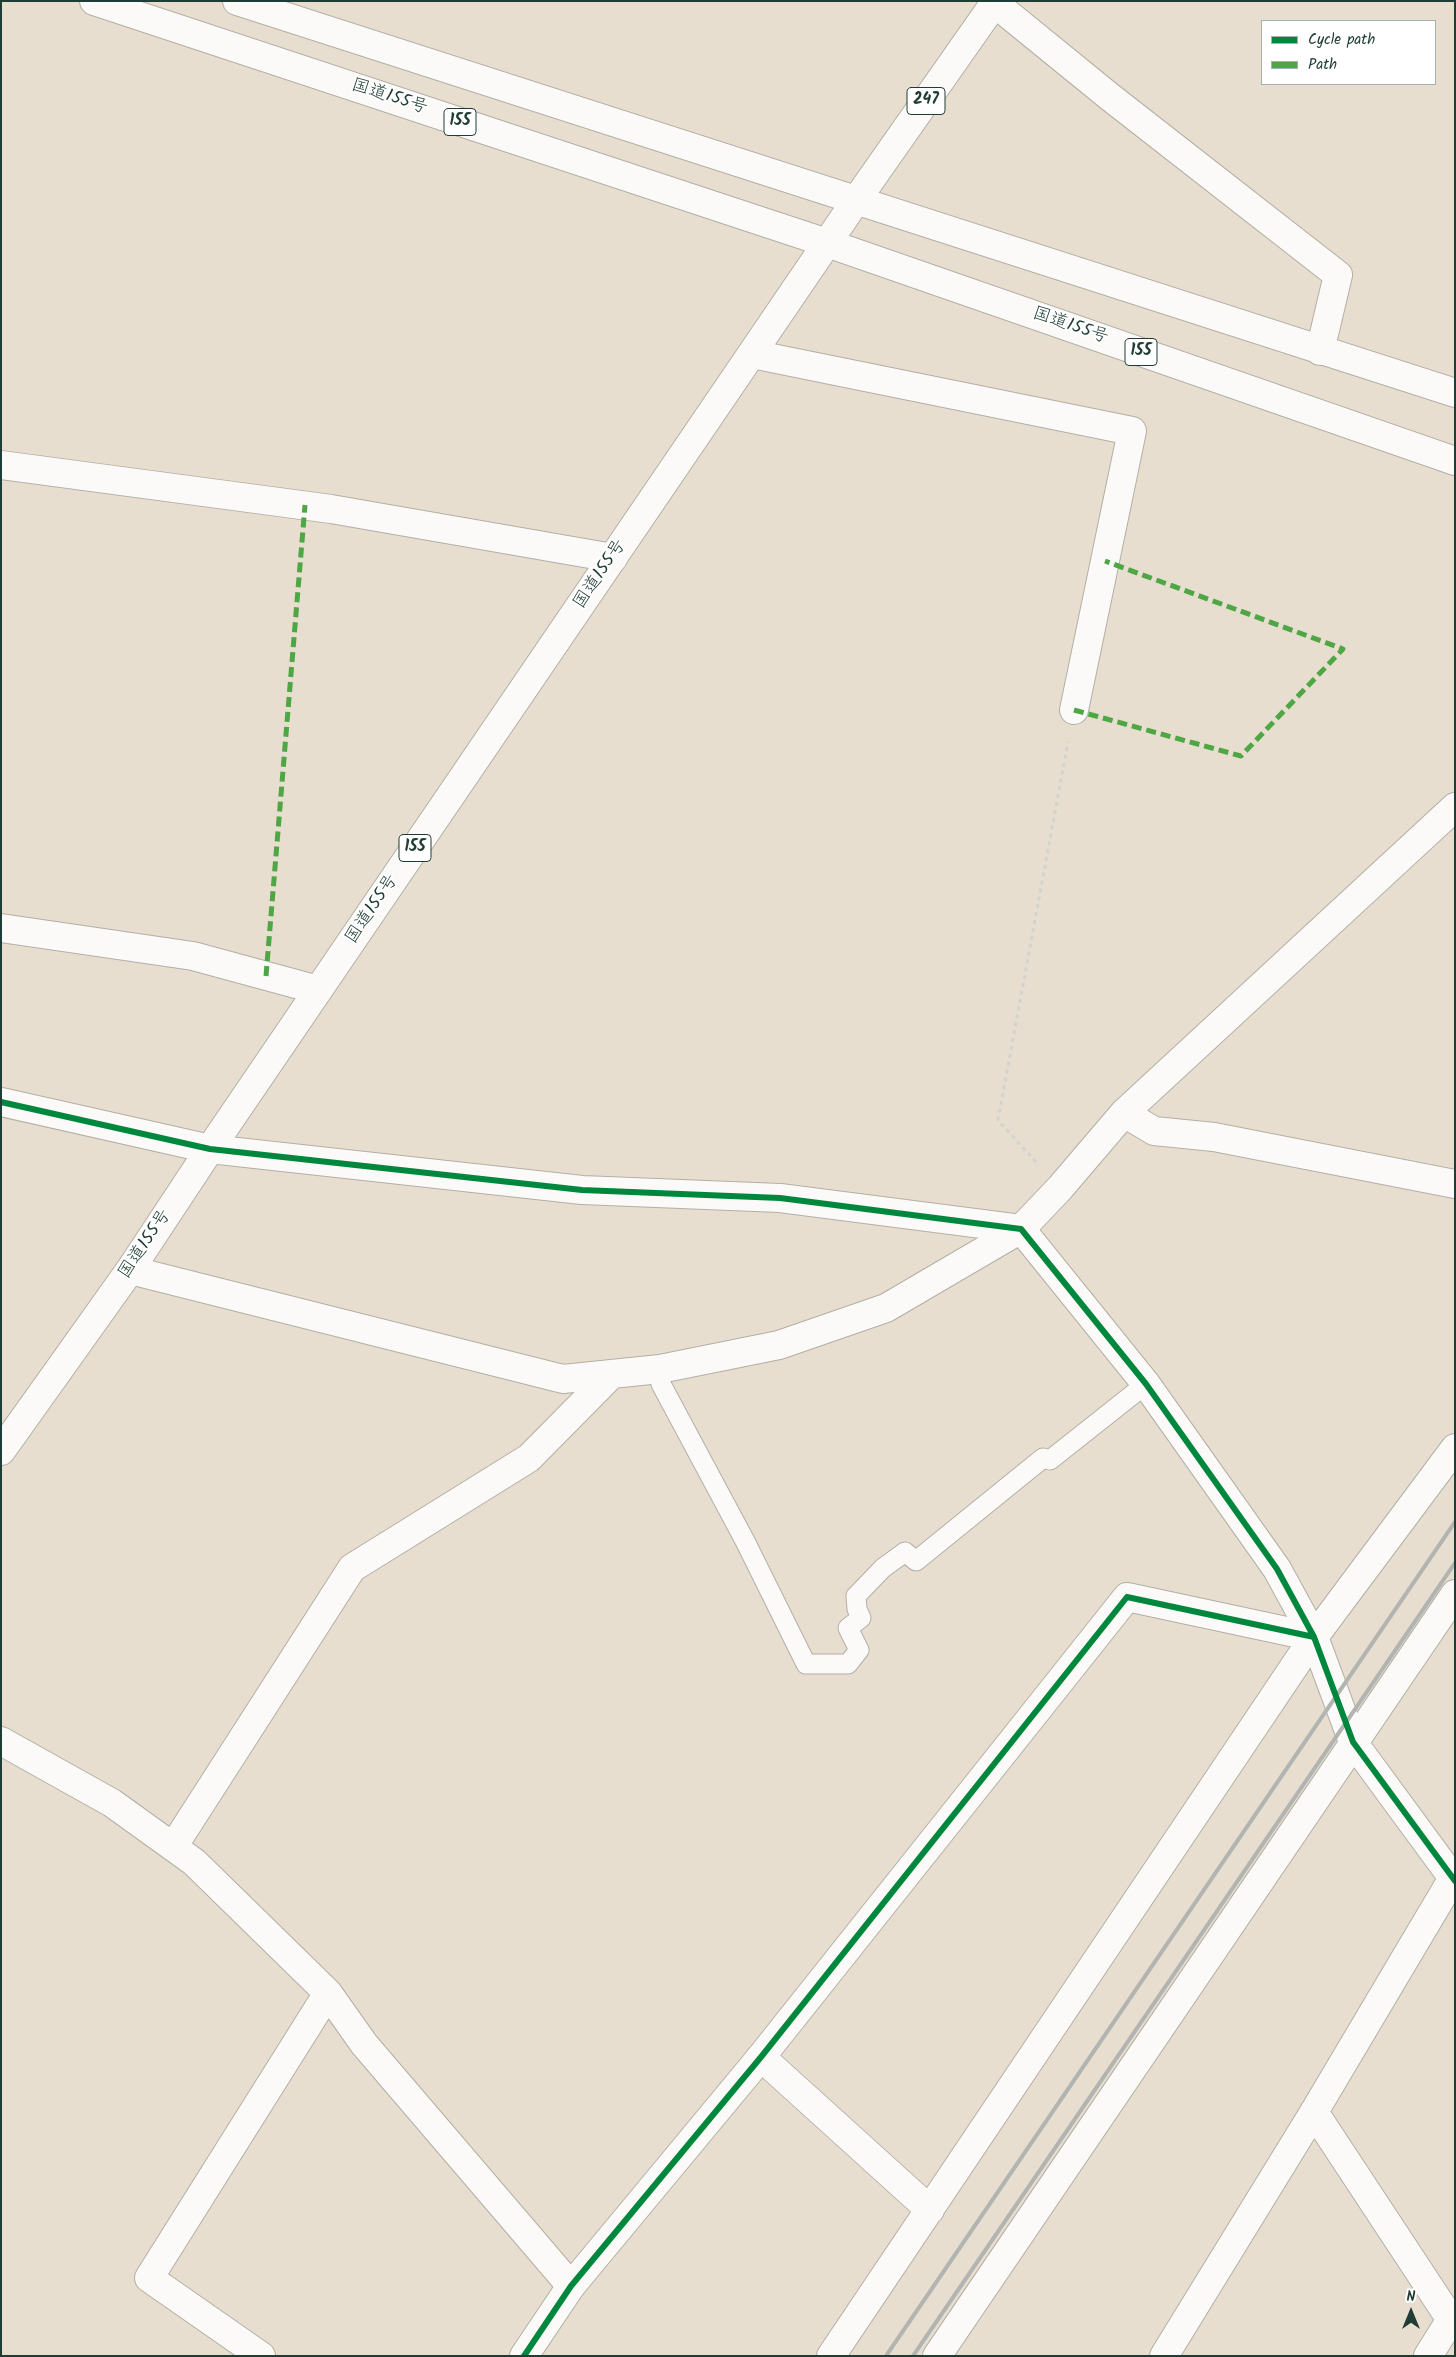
<!DOCTYPE html>
<meta charset="utf-8">
<style>
body{margin:0}
#map{position:relative;width:1456px;height:2357px;overflow:hidden;background:#e8ded0;font-family:Kalam,sans-serif}
canvas{display:block}
.frame{position:absolute;inset:0;border:2px solid #1f3d34;pointer-events:none}
.legend{position:absolute;left:1261px;top:20px;width:175px;height:65px;box-sizing:border-box;background:#fff;border:1px solid #a5b1ae;margin:0;padding:6px 9px;list-style:none;font-size:15px;color:#1f3d34}
.legend li{display:flex;align-items:center;gap:10px;height:25px}
.legend b{width:25px;border:1px solid #a5b1ae}
.north{position:absolute;left:1386px;top:2287px;width:50px;height:50px;-webkit-text-stroke:4px #fff;paint-order:stroke;rotate:0deg;font-size:14px;font-weight:700;line-height:20px;text-align:center;color:#1f3d34}
.north::after{content:'';display:block;margin:auto;width:18px;height:22px;background:#1f3d34;clip-path:polygon(50% 0,100% 100%,50% 72%,0 100%)}
</style>
<div id="map">
<canvas width="1456" height="2357"></canvas>
<div class="frame"></div>
<ul class="legend">
<li><b style="height:6px;background:#00873e"></b>Cycle path</li>
<li><b style="height:6px;background:#4fa644"></b>Path</li>
</ul>
<div class="north">N</div>
</div>
<script>
const ctx = document.querySelector('canvas').getContext('2d');
ctx.lineJoin = 'round';
function toPath(rows) {
  const path = new Path2D();
  for (const r of rows) {
    path.moveTo(r[0], r[1]);
    for (let i = 2; i < r.length; i += 2) path.lineTo(r[i], r[i + 1]);
  }
  return path;
}
function trace(path, color, width, dash) {
  ctx.strokeStyle = color;
  ctx.lineWidth = width;
  ctx.lineCap = dash ? 'butt' : 'round';
  ctx.setLineDash(dash || []);
  ctx.stroke(path);
}
function write(font, color, halo, rows, align = 'center') {
  ctx.font = font + ' Kalam,"Klee One",sans-serif';
  ctx.lineWidth = 4;
  ctx.setLineDash([]);
  ctx.textBaseline = 'middle';
  ctx.strokeStyle = halo;
  ctx.fillStyle = color;
  for (const [text, x, y, turn = 0] of rows) {
    ctx.save();
    ctx.translate(x, y);
    ctx.rotate((+turn || 0) * Math.PI / 180);
    ctx.textAlign = isNaN(turn) ? turn : align;
    if (halo) ctx.strokeText(text, 0, 0);
    ctx.fillText(text, 0, 0);
    ctx.restore();
  }
}
const service = toPath([
 [660,1369,661,1384,745,1541,806,1664,848,1664,859,1650,848,1628,861,1618,857,1609,856,1596,883,1568,905,1552,916,1561,1043,1458,1050,1460,1146,1384]
]);
const minor = toPath([
 [992,1,1110,97,1338,275,1320,351],
 [752,354,1132,431,1074,710],
 [1,465,331,509,613,558],
 [1,928,193,956,318,990],
 [1124,1113,1154,1131,1214,1137,1455,1184],
 [1021,1229,1146,1384,1277,1569,1314,1637],
 [130,1270,563,1379,660,1369,779,1345,886,1308,1021,1229,1060,1188,1124,1113,1455,807],
 [1,1741,112,1803,194,1862,328,1993,364,2044,571,2286],
 [173,1847,352,1568,529,1458,612,1374],
 [761,2057,930,2210],
 [1314,2112,1455,2326],
 [261,2356,149,2278,328,1993],
 [831,2356,1314,1637,1455,1448],
 [937,2356,1455,1594],
 [1164,2356,1314,2112,1453,1878],
 [1428,2356,1455,2313]
]);
const tertiary = toPath([
 [1,1102,210,1149,582,1190,780,1198,1021,1229],
 [524,2356,571,2286,761,2057,1127,1597,1314,1637,1353,1742,1455,1881]
]);
const trunk = toPath([
 [94,1,827,243,1455,461],
 [237,1,1455,393],
 [1,1451,130,1270,210,1149,855,202,996,1]
]);
trace(service, '#b2afa5', 21);
trace(minor, '#b2afa5', 30);
trace(tertiary, '#b2afa5', 30);
trace(trunk, '#b2afa5', 30);
trace(toPath([
 [1036,1162,998,1120,1068,742]
]), '#d3d2cd', 3, [4, 4]);
trace(service, '#fcfaf8', 19);
trace(minor, '#fcfaf8', 28);
trace(tertiary, '#fcfaf8', 28);
trace(trunk, '#fcfaf8', 28);
trace(toPath([
 [886,2356,1455,1522],
 [913,2356,1455,1563]
]), '#b2b4b1', 4);
trace(toPath([
 [1074,710,1241,756,1343,649,1105,561],
 [266,976,305,505]
]), '#4fa644', 5, [10, 5]);
trace(toPath([
 [1,1102,210,1149,582,1190,780,1198,1021,1229,1146,1384,1277,1569,1314,1637,1353,1742,1455,1881],
 [524,2356,571,2286,761,2057,1127,1597,1314,1637]
]), '#00873e', 6);
for (const [x, y, w] of [
 [926,101,38],
 [460,122,32],
 [1141,352,32],
 [415,848,32]
]) {
  const box = new Path2D();
  box.roundRect(x - w / 2, y - 13.5, w, 27, 4);
  ctx.fillStyle = '#fff';
  ctx.fill(box);
  trace(box, '#1f3d34', 1);
}
write('bold 16px', '#1f3d34', null, [
 ["247",926,101],
 ["155",460,122],
 ["155",1141,352],
 ["155",415,848]
]);
write('18px', '#1f3d34', '#fff', [
 ["国道155号",389,98,18],
 ["国道155号",1070,327,19],
 ["国道155号",601,575,-56],
 ["国道155号",373,910,-56],
 ["国道155号",146,1245,-56]
]);
</script>
